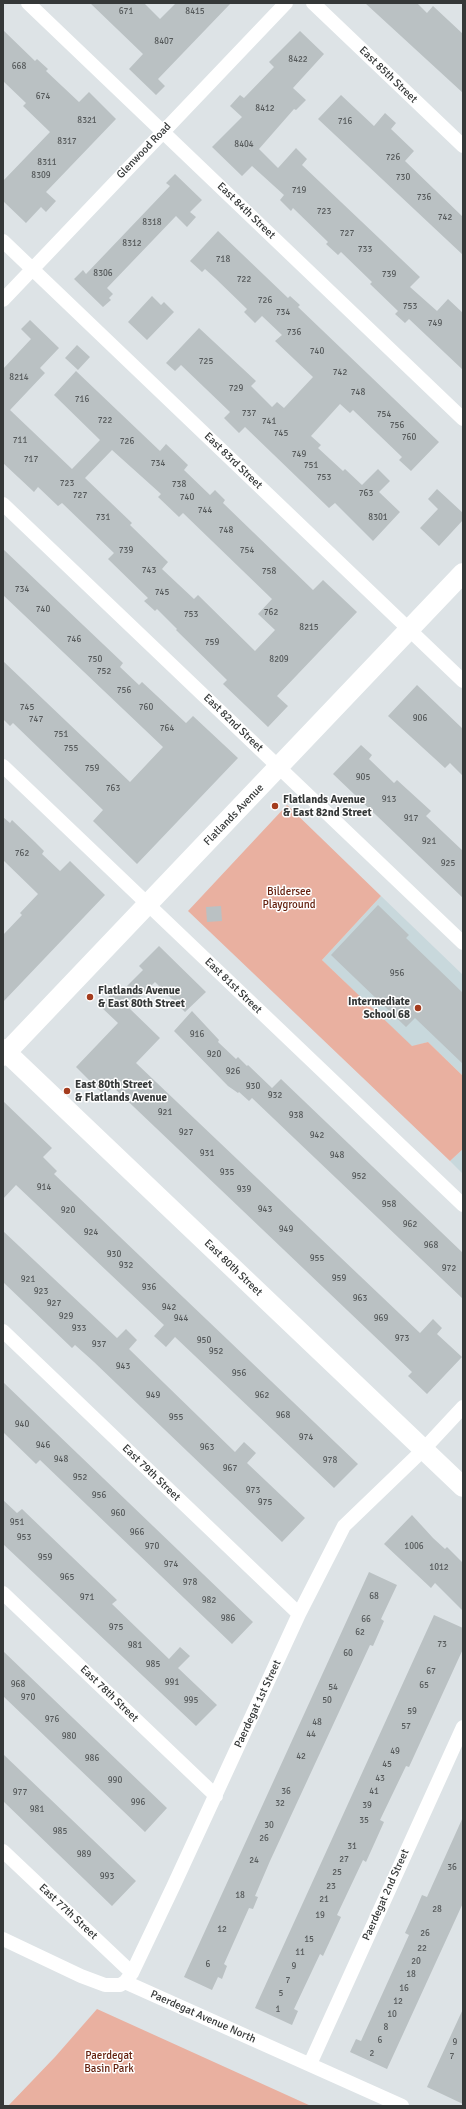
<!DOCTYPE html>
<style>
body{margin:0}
#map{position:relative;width:466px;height:2109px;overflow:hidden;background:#dde3e6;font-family:Signika,sans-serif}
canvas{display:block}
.frame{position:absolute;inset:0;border:4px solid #353838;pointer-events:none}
</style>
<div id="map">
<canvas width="466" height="2109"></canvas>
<div class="frame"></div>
</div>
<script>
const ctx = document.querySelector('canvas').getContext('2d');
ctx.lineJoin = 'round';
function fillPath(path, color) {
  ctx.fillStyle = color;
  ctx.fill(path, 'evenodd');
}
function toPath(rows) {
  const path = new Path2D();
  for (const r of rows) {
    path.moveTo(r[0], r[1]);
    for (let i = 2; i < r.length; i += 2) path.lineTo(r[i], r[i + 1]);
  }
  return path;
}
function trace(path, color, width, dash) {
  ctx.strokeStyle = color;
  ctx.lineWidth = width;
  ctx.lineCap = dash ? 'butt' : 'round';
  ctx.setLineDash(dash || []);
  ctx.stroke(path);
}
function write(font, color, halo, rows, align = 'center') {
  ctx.font = font + ' Signika,sans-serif';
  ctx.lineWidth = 3;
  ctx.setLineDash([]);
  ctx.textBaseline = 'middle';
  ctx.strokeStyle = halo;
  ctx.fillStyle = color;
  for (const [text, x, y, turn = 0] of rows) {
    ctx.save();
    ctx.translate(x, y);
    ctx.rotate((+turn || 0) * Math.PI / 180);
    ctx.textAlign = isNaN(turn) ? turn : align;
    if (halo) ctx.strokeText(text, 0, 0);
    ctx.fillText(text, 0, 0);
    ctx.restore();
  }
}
fillPath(toPath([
 [381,896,463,975,463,1076,428,1042,412,1047,322,960],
 [463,1149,463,1174,450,1161]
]), '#c8d8dc');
fillPath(toPath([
 [287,805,381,896,322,960,412,1046,428,1042,463,1076,463,1149,450,1161,188,911],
 [97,2009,311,2106,8,2106,55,2057]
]), '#e9b0a0');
fillPath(toPath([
 [90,3,144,3,160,19,176,3,231,3,158,79,165,86,156,95,129,69,143,54],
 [365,3,417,3,427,13,433,6,463,34,463,93],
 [3,30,35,61,37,59,48,69,46,71,79,102,89,92,116,119,46,192,56,201,46,212,41,207,26,223,3,201,3,181,50,132,23,106,26,103,3,81],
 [300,31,324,54,293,88,306,100,296,110,294,109,259,149,278,168,296,148,307,159,302,165,420,277,410,287,437,311,448,299,463,313,463,370,409,319,405,323,395,314,398,311,370,284,372,282,341,252,338,255,326,244,328,242,293,208,291,211,280,200,284,195,252,166,242,176,212,147,242,117,230,106,240,95,244,98,274,67,269,62],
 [341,95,374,126,385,113,396,123,391,129,414,151,405,161,463,217,463,255,318,119],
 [175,174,202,200,190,212,196,217,187,227,176,216,107,288,113,294,109,298,111,300,103,307,74,279,83,270,86,274,170,186,166,183],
 [218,231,288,298,290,296,300,305,298,307,439,442,411,471,399,460,402,457,378,434,353,410,350,413,340,404,311,436,321,445,318,448,343,471,345,469,362,485,378,469,390,481,379,492,400,512,373,541,335,503,329,508,245,427,239,433,224,418,230,412,181,365,175,371,166,363,199,328,256,381,251,386,272,407,277,402,284,408,313,377,275,341,282,335,262,316,255,323,244,312,247,309,215,278,205,269,202,272,190,261],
 [152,296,161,305,164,302,174,312,147,340,128,322],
 [30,320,59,348,40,368,45,373,10,410,72,469,100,440,54,395,76,371,160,451,166,444,188,465,184,470,210,495,215,490,225,500,223,503,313,590,323,580,357,612,277,696,288,706,268,727,223,684,227,680,176,630,177,629,157,609,155,611,144,601,148,598,108,559,114,553,62,503,58,506,38,487,34,492,3,463,3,369,31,339,21,329],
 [112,450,161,494,158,497,179,517,183,513,272,599,258,614,275,630,255,651,198,595,194,599,162,569,168,562,130,525,132,523,85,478],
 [77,345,90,357,78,370,65,358],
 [437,489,463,513,463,520,439,546,420,528,438,509,428,499],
 [3,549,123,663,120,667,139,685,142,682,186,723,193,716,238,758,137,864,93,821,103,810,13,723,10,726,3,719,3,661,130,782,163,747,3,595],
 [417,685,463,729,463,776,450,763,445,768,388,716],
 [361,745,372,755,369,759,394,783,397,780,431,811,426,816,463,851,463,898,333,774],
 [3,817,10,823,12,820,35,842,44,851,42,854,60,871,70,861,105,895,3,1002,3,935,22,915,20,913,38,894,3,860],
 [378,905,409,935,406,938,463,993,463,1064,415,1018,406,1027,331,955],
 [221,906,222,921,207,922,206,907],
 [159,946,206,992,185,1012,155,982,129,1008,160,1038,136,1063,420,1333,433,1319,442,1328,437,1334,462,1357,427,1394,408,1376,412,1372,113,1087,104,1095,76,1067,118,1023,100,1006,113,992,117,996,143,970,139,966],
 [192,1011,219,1040,218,1042,236,1059,238,1057,247,1066,248,1065,272,1088,281,1079,463,1253,463,1299,252,1098,249,1101,239,1092,238,1093,228,1086,174,1031],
 [3,1101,52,1148,43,1157,57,1171,54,1174,358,1464,334,1488,175,1337,166,1347,154,1336,164,1325,16,1185,3,1199],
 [3,1231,117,1338,126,1329,137,1340,129,1349,235,1452,244,1442,256,1453,247,1463,305,1518,282,1542,94,1362,75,1345,72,1348,3,1282],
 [3,1382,253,1622,232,1644,40,1460,36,1464,3,1432],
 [3,1500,17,1513,22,1509,94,1578,117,1600,112,1604,169,1659,180,1647,190,1656,178,1668,217,1705,196,1726,3,1544],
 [412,1515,433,1538,445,1549,447,1547,463,1563,463,1611,435,1583,431,1588,384,1544],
 [369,1572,397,1585,381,1619,384,1621,373,1646,370,1645,270,1861,255,1896,258,1897,253,1909,249,1908,224,1964,227,1966,222,1979,218,1977,212,1990,184,1977],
 [434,1615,463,1628,463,1649,409,1767,406,1766,380,1820,384,1822,366,1862,363,1860,337,1915,341,1917,323,1956,320,1954,294,2009,298,2011,292,2025,255,2008],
 [3,1651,167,1808,145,1832,3,1696],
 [3,1754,136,1881,112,1906,3,1801],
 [463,1817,463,1903,387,2069,350,2052,356,2039,361,2041,409,1935,405,1933,416,1909,422,1895,427,1897],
 [463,2009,463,2104,427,2087]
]), '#bac1c3');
trace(toPath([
 [28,3,463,419],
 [313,3,463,146],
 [3,241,463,681],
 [3,300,286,3],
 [3,504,463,943],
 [3,766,463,1205],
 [3,1331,299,1614],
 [3,1593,216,1796],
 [3,1851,132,1973],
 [3,1939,81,1976,105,1985,120,1985,125,1982,132,1973,173,1887,299,1614,344,1526,423,1450,463,1407],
 [125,1982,402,2106],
 [310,2064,463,1727]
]), '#fff', 14);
trace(toPath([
 [3,1049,463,1487],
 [3,1056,463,573]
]), '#fff', 20);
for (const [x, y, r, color] of [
 [275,806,4,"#a43c1e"],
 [90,997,4,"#a43c1e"],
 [418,1008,4,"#a43c1e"],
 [67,1091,4,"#a43c1e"]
]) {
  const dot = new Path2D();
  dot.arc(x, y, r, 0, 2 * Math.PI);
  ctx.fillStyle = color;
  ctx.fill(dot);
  trace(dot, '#fff', 1.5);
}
write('9px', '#565a5b', null, [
 ["671",126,12],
 ["8415",195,12],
 ["8407",164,42],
 ["8422",298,60],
 ["668",19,67],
 ["674",43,97],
 ["8412",265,109],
 ["8321",87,121],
 ["716",345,122],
 ["8317",67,142],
 ["8404",244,145],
 ["726",393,158],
 ["8311",47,163],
 ["8309",41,176],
 ["730",403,178],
 ["719",299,191],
 ["736",424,198],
 ["723",324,212],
 ["742",445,218],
 ["8318",152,223],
 ["727",347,234],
 ["8312",132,244],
 ["733",365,250],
 ["718",223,260],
 ["8306",103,274],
 ["739",389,275],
 ["722",244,280],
 ["726",265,301],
 ["753",410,307],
 ["734",283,313],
 ["749",435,324],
 ["736",294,333],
 ["740",317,352],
 ["725",206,362],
 ["742",340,373],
 ["8214",19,378],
 ["729",236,389],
 ["748",358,393],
 ["716",82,400],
 ["737",249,414],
 ["754",384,415],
 ["722",105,421],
 ["741",269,422],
 ["756",397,426],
 ["745",281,434],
 ["760",409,438],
 ["711",20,441],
 ["726",127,442],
 ["749",299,455],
 ["717",31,460],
 ["734",158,464],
 ["751",311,466],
 ["753",324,478],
 ["723",67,484],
 ["738",179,485],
 ["763",366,494],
 ["727",80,496],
 ["740",187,498],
 ["744",205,511],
 ["731",103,518],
 ["8301",378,518],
 ["748",226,531],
 ["739",126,551],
 ["754",247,551],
 ["743",149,571],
 ["758",269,572],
 ["734",22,590],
 ["745",162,593],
 ["740",43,610],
 ["762",271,613],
 ["753",191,615],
 ["8215",309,628],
 ["746",74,640],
 ["759",212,643],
 ["750",95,660],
 ["8209",279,660],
 ["752",104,672],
 ["756",124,691],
 ["745",27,708],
 ["760",146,708],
 ["906",420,719],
 ["747",36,720],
 ["764",167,729],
 ["751",61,735],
 ["755",71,749],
 ["759",92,769],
 ["905",363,778],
 ["763",113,789],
 ["913",389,800],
 ["917",411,819],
 ["921",429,842],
 ["762",22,854],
 ["925",448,864],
 ["956",397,974],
 ["916",197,1035],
 ["920",214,1055],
 ["926",233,1072],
 ["930",253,1087],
 ["932",275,1096],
 ["921",165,1113],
 ["938",296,1116],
 ["927",186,1133],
 ["942",317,1136],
 ["931",207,1154],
 ["948",337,1156],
 ["935",227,1173],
 ["952",359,1177],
 ["914",44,1188],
 ["939",244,1190],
 ["958",389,1205],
 ["943",265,1210],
 ["920",68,1211],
 ["962",410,1225],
 ["949",286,1230],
 ["924",91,1233],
 ["968",431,1246],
 ["930",114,1255],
 ["955",317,1259],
 ["932",126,1266],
 ["972",449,1269],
 ["959",339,1279],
 ["921",28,1280],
 ["936",149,1288],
 ["923",41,1292],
 ["963",360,1299],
 ["927",54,1304],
 ["942",169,1308],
 ["929",66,1317],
 ["944",181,1319],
 ["969",381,1319],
 ["933",79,1329],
 ["973",402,1339],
 ["950",204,1341],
 ["937",99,1345],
 ["952",216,1352],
 ["943",123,1367],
 ["956",239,1374],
 ["949",153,1396],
 ["962",262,1396],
 ["968",283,1416],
 ["955",176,1418],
 ["940",22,1425],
 ["974",306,1438],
 ["946",43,1446],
 ["963",207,1448],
 ["948",61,1460],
 ["978",330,1461],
 ["967",230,1469],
 ["952",80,1478],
 ["973",253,1491],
 ["956",99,1496],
 ["975",265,1503],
 ["960",118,1514],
 ["951",17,1523],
 ["966",137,1533],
 ["953",24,1538],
 ["970",152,1547],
 ["1006",414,1547],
 ["959",45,1558],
 ["974",171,1565],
 ["1012",439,1568],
 ["965",67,1578],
 ["978",190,1583],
 ["68",374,1597],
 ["971",87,1598],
 ["982",209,1601],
 ["986",228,1619],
 ["66",366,1620],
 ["975",116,1628],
 ["62",360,1633],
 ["73",442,1645],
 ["981",135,1646],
 ["60",348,1654],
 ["985",153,1665],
 ["67",431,1672],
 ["991",172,1683],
 ["968",18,1685],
 ["65",424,1686],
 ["54",333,1688],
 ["970",28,1698],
 ["995",191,1701],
 ["50",327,1701],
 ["59",412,1712],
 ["976",52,1720],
 ["48",317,1723],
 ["57",406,1727],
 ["44",311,1735],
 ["980",69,1737],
 ["49",395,1752],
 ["42",301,1757],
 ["986",92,1759],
 ["45",387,1765],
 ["43",380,1779],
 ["990",115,1781],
 ["36",286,1792],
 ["41",374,1792],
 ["977",20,1793],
 ["996",138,1803],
 ["32",280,1804],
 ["39",367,1806],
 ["981",37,1810],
 ["35",364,1821],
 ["30",269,1826],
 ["985",60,1832],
 ["26",264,1839],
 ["31",352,1847],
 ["989",84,1855],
 ["27",344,1860],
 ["24",254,1861],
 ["36",452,1868],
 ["25",337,1873],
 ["993",107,1877],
 ["23",331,1887],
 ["18",240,1896],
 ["21",324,1900],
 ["28",437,1910],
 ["19",320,1916],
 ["12",222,1930],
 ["26",425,1934],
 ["15",309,1940],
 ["22",422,1949],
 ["11",300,1953],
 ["20",416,1962],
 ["6",208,1965],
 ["9",294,1967],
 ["18",411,1975],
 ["7",288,1981],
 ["16",404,1989],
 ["5",281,1994],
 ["12",398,2002],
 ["1",278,2010],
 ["10",392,2015],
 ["8",386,2028],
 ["6",380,2041],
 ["9",455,2043],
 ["2",372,2054],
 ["7",452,2057]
]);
write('11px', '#353838', '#fff', [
 ["East 85th Street",388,75,44],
 ["Glenwood Road",144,151,-46],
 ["East 84th Street",246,211,44],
 ["East 83rd Street",233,461,44],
 ["East 82nd Street",233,723,44],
 ["Flatlands Avenue",234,815,-46],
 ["East 81st Street",233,986,44],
 ["East 80th Street",233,1268,44],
 ["East 79th Street",151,1473,44],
 ["East 78th Street",109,1694,44],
 ["Paerdegat 1st Street",258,1704,-65],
 ["Paerdegat 2nd Street",386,1895,-66],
 ["East 77th Street",68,1912,43],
 ["Paerdegat Avenue North",203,2017,24]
]);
write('bold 11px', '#353838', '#fff', [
 ["Flatlands Avenue",283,800],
 ["& East 82nd Street",283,813],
 ["Flatlands Avenue",98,991],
 ["& East 80th Street",98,1004],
 ["Intermediate",410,1002,"right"],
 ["School 68",410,1015,"right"],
 ["East 80th Street",75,1085],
 ["& Flatlands Avenue",75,1098]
], 'left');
write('11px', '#65220f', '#fff', [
 ["Bildersee",289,892],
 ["Playground",289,905],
 ["Paerdegat",109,2056],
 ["Basin Park",109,2069]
]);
</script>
